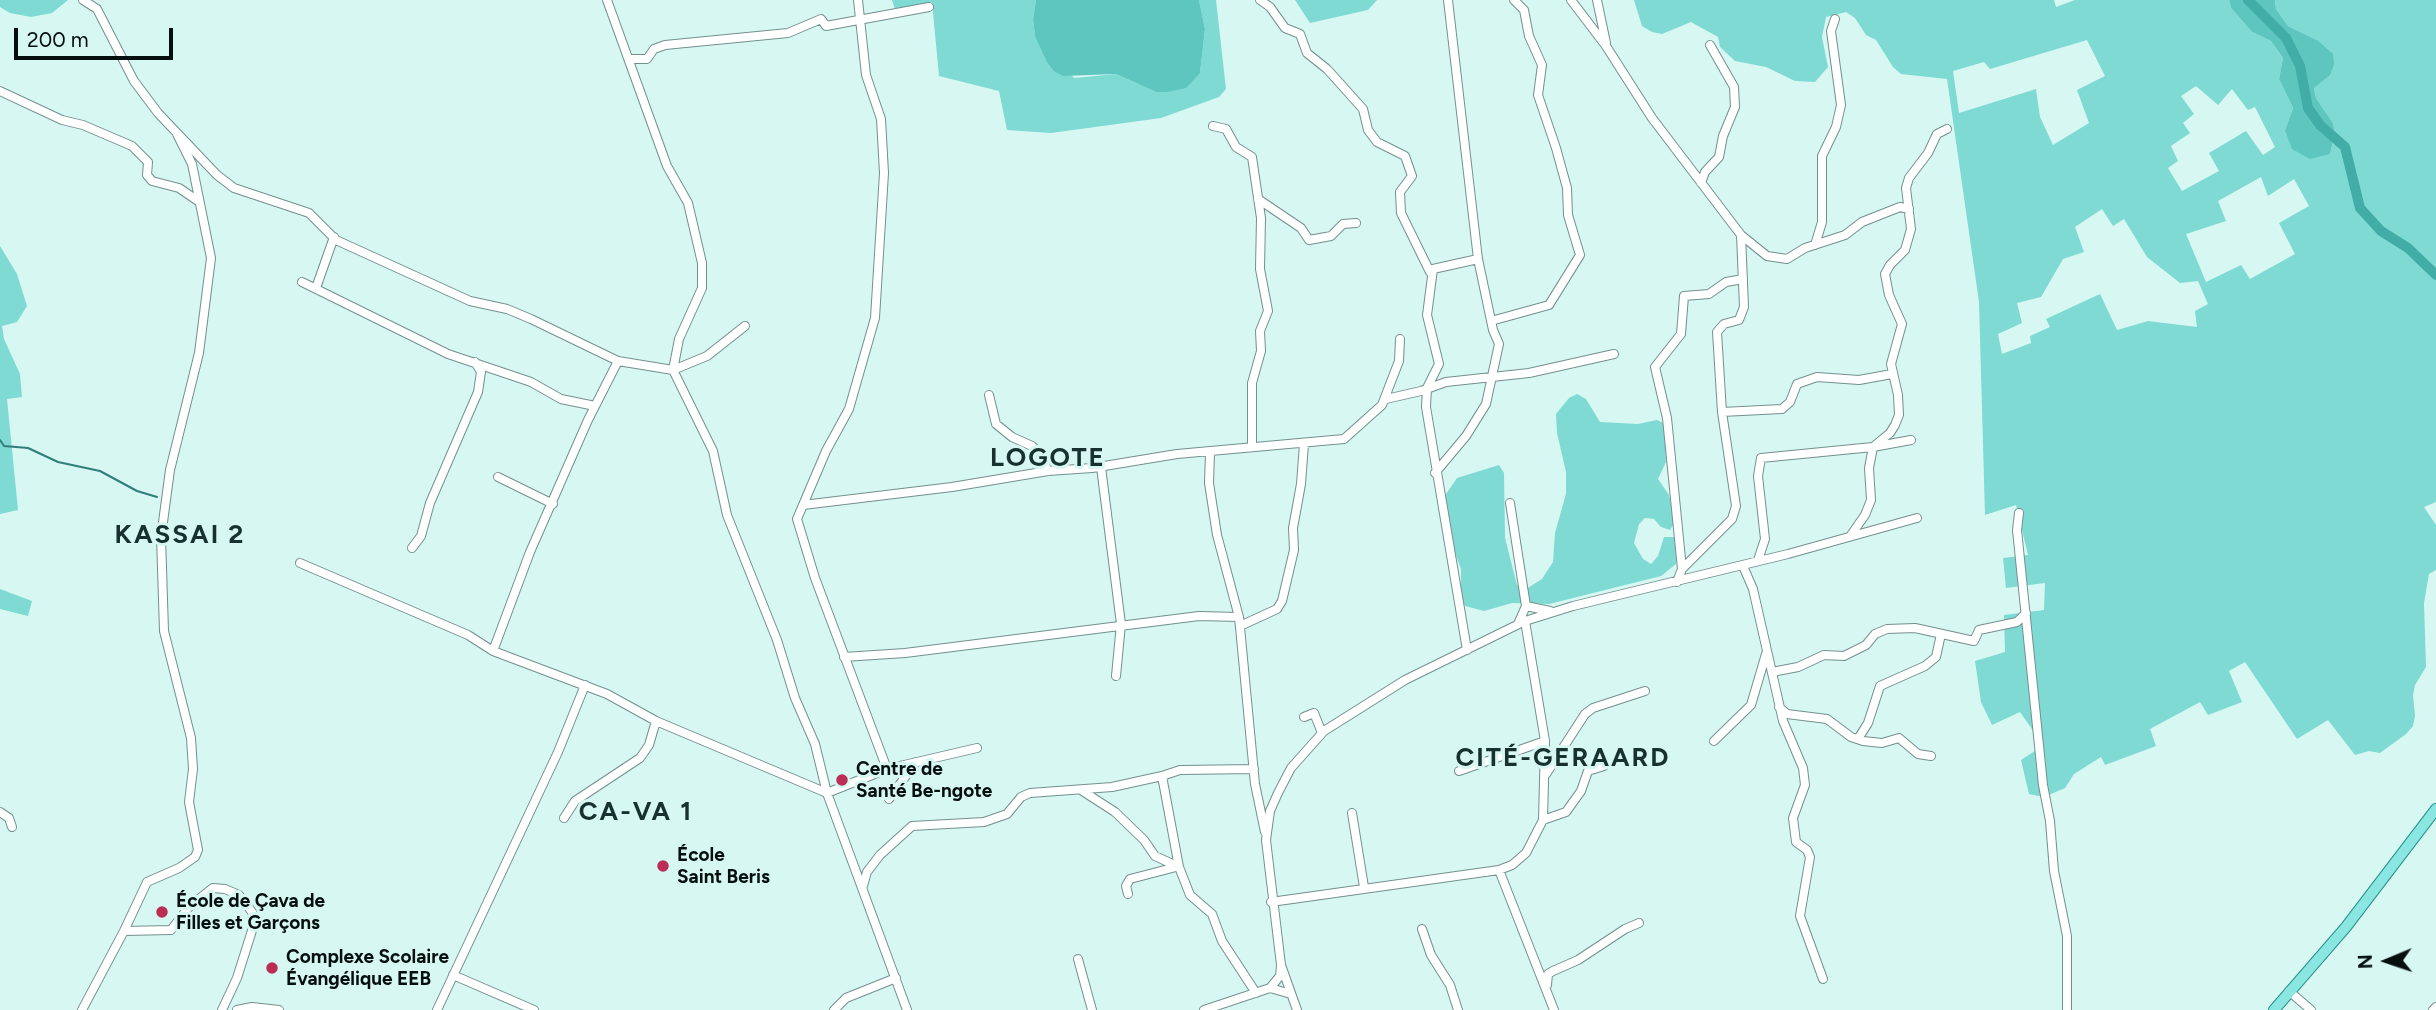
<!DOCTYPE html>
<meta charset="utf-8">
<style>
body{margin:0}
#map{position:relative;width:2436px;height:1010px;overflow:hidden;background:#d7f7f3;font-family:Figtree,sans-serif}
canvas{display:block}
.north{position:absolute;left:2352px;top:926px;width:70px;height:70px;-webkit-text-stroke:5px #d7f7f3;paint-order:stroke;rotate:268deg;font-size:19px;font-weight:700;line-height:28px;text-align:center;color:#050f0e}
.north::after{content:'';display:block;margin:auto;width:24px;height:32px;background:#050f0e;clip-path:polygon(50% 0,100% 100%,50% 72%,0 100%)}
.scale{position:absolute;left:14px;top:28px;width:159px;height:32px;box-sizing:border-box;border:4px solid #050f0e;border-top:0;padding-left:9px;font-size:21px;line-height:24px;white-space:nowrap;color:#050f0e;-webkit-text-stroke:5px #d7f7f3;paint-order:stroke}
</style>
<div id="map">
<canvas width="2436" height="1010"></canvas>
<div class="north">N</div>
<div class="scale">200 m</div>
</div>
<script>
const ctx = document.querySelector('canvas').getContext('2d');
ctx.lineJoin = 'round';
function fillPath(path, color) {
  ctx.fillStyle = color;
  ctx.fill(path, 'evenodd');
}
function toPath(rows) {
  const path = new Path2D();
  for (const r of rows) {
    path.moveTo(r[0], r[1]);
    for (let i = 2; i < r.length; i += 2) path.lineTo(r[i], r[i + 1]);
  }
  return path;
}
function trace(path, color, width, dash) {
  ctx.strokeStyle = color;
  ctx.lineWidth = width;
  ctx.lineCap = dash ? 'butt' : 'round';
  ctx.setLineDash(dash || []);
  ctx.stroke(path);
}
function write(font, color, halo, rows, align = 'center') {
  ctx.font = font + ' Figtree,sans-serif';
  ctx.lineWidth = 6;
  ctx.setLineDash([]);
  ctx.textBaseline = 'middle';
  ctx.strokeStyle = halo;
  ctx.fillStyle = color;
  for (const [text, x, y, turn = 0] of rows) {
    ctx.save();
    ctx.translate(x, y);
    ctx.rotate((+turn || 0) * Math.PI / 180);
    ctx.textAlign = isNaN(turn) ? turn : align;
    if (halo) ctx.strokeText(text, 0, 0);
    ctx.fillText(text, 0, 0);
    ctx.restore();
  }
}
fillPath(toPath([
 [0,0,68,0,52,13,31,17,10,13,0,7],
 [892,0,1036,0,1033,19,1035,36,1074,78,1116,74,1156,92,1200,73,1205,29,1199,0,1216,0,1226,89,1219,97,1161,118,1051,133,1007,130,999,91,939,76,932,2,895,9],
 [1295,0,1377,0,1368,10,1310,23],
 [1634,0,2054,0,2056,7,2075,0,2229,0,2231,8,2252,32,2271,41,2283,58,2279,79,2293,108,2285,130,2330,154,2335,133,2333,123,2316,98,2314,88,2321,80,2317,40,2288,26,2276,9,2275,0,2436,0,2436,502,2424,507,2436,525,2436,570,2429,574,2424,603,2426,667,2415,685,2413,695,2415,716,2413,726,2406,734,2380,753,2369,751,2355,755,2328,720,2297,739,2245,662,2229,671,2242,702,2208,715,2200,702,2150,729,2156,746,2105,765,2101,757,2074,774,2065,788,2044,797,2029,794,2021,760,2038,749,2034,732,2020,712,1992,725,1981,702,1975,661,2005,652,2004,615,2044,610,2045,583,2006,588,2003,558,2028,555,2016,505,1985,515,1979,302,1947,79,1901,74,1893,67,1876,40,1866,35,1855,18,1846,12,1826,17,1822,37,1828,67,1815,82,1795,81,1766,67,1735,61,1720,47,1718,37,1691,22,1662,34,1652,32,1642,26],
 [2087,40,2105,76,2077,90,2089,123,2053,145,2040,117,2036,89,1959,113,1953,71,1984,62,1990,69],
 [2196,86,2218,105,2232,89,2248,110,2255,107,2275,147,2263,155,2246,131,2209,153,2219,171,2182,191,2168,168,2178,161,2171,146,2190,133,2183,123,2194,114,2181,96],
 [2261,177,2268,196,2294,179,2309,206,2279,223,2295,254,2250,279,2241,265,2206,282,2186,234,2226,221,2218,201],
 [2102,209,2113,226,2124,219,2147,257,2180,283,2198,281,2208,304,2195,311,2197,327,2148,321,2117,330,2100,294,2046,319,2050,327,2030,336,2031,343,2002,354,1998,334,2022,323,2017,303,2041,297,2063,259,2084,252,2075,227],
 [0,246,17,274,27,306,17,322,2,326,4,339,20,374,22,397,7,399,18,510,0,514],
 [1577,394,1586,399,1600,422,1638,424,1657,420,1665,424,1666,462,1658,479,1669,495,1675,522,1670,530,1661,527,1654,519,1645,518,1639,524,1634,543,1643,559,1651,564,1658,556,1664,537,1674,537,1677,545,1676,564,1661,576,1549,604,1512,603,1484,611,1465,606,1461,598,1461,569,1444,523,1446,494,1457,478,1499,465,1504,473,1505,538,1517,585,1526,589,1542,579,1553,562,1555,533,1566,494,1566,472,1557,433,1556,414,1569,398],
 [0,589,32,601,28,616,0,609]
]), '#7edad3');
fillPath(toPath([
 [1036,0,1199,0,1205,29,1200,73,1186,88,1167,92,1156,92,1116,74,1063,76,1054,71,1047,62,1035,36,1033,19],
 [2229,0,2275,0,2276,9,2288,26,2317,40,2333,54,2334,65,2330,75,2314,88,2316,98,2333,123,2335,133,2330,154,2310,159,2292,149,2285,130,2293,108,2279,79,2283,58,2271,41,2252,32,2231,8]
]), '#5fc6bf');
trace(toPath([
 [0,440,4,446,28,448,58,462,100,471,137,491,157,497]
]), '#307e78', 2);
trace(toPath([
 [2248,0,2286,38,2300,66,2308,108,2320,125,2345,147,2360,208,2381,231,2408,248,2436,275]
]), '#42ada6', 10);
const minor = toPath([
 [83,0,97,9,134,81,158,113,217,175,234,188,309,213,336,240,470,301,507,309,531,319,618,361,673,370,707,356,745,326],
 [607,0,667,166,688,203,702,263,702,288,679,339,673,370,713,451,727,515,777,640,795,698,815,744,827,793,907,1010],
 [1260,0,1270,7,1285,28,1300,34,1307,53,1327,69,1363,109,1368,130,1377,142,1405,156,1412,176,1400,192,1401,213,1430,272],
 [1571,0,1606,46,1652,118,1741,235,1744,307,1739,320,1724,324,1717,332,1722,412,1736,506,1732,519,1682,569,1677,582],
 [1597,0,1606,43],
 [629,59,647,59,654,49,665,45,788,33,821,19,826,26,929,7],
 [0,91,62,120,83,125,132,146,148,162,147,175,152,181,179,188,198,201],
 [1213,126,1226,129,1236,147,1252,157,1261,218,1260,269,1268,311,1260,331,1261,351,1252,383,1252,446],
 [1701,183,1705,172,1719,157,1723,136,1735,107,1734,87,1710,45],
 [1258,199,1301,228,1309,240,1331,236,1343,224,1356,223],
 [1741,235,1767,256,1787,259,1805,248,1845,235,1862,222,1900,207,1909,209],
 [1815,245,1822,222,1822,156,1836,127,1841,105,1831,31,1835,19],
 [302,282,448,354,531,382,561,399,595,406],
 [316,288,334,237],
 [1491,321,1549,305,1580,255,1568,215,1567,188,1556,148,1538,95,1542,65,1529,36,1524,10,1514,0],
 [989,395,996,424,1012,437,1032,446,1040,453,1048,471],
 [1386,399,1421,391,1446,382,1529,373,1614,354],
 [1722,412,1782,409,1790,402,1797,384,1817,377,1859,380,1892,374],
 [1210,453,1209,483,1217,535,1239,617,1255,784,1265,832],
 [1101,467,1121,624,1116,676],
 [1435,473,1466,436,1486,404,1499,344,1493,330,1478,259,1448,0],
 [498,477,553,504],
 [1510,503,1526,606,1518,624],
 [803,505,826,451,849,409,875,318,884,173,881,119,866,75,858,0],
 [2019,513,2017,530,2043,785,2050,821,2054,871,2067,936,2067,1010],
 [1851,535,1865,515,1871,500,1869,468,1873,447,1911,440],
 [412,548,421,536,430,503,478,392,481,372,475,362],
 [1758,560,1765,539,1758,476,1761,458,1873,447,1890,433,1895,425,1899,415,1898,395,1891,364,1902,324,1889,295,1885,274,1890,265,1905,250,1911,229,1906,188,1909,178,1928,153,1937,134,1947,129],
 [300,563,468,635,493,651,607,694,656,721,827,793,887,769,977,748],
 [1743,566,1753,589,1783,721,1803,768,1805,785,1793,818,1796,842,1807,850,1810,857,1800,916,1823,979],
 [1682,569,1667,418,1655,367,1681,334,1684,296,1709,294,1726,282,1743,279],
 [1526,606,1550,611],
 [1240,626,1277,609,1282,601,1294,550,1293,528,1301,484,1304,444],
 [1467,650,1426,407,1427,388,1439,364,1427,315,1433,269,1478,259],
 [493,651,530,552,588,420,618,361],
 [844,657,905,653,1199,616,1239,617],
 [1772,672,1798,667,1824,655,1844,656,1866,645,1875,634,1887,629,1915,628,1974,641,1979,630,2017,622,2026,613],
 [1779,707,1787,714,1827,719,1851,737,1863,741,1882,743,1899,738,1918,754,1931,756],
 [1304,717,1314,713,1322,733],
 [1858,739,1868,723,1880,686,1925,666,1936,657,1941,634],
 [1714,741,1751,705,1766,654],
 [887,769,815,578,797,519,803,505,952,487,1048,471,1092,468,1177,454,1344,439,1382,405,1399,361,1400,339],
 [1254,769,1180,770,1162,776,1179,867,1190,895,1212,914,1222,941,1256,993],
 [1459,771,1545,741],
 [1546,774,1585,714,1593,708,1645,691],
 [1081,790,1115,812,1144,840,1155,856,1179,867],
 [889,799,916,762],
 [0,812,9,818,12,827],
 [1352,813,1364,887],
 [564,818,575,801,640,758,649,745,656,721],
 [1543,820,1566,812,1581,791,1588,771,1604,766],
 [1499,870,1554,1010],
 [863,886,867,872,880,855,912,826,984,822,1007,814,1021,797,1030,793,1112,787,1162,776],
 [1128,894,1126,886,1130,879,1176,867],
 [1271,902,1499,870,1512,865,1526,853,1543,820,1545,741,1525,621],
 [1422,929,1431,955,1450,985,1458,1010],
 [124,931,171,930,189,907,213,888,225,889,239,895,252,912,255,921,237,978,222,1010],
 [1078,959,1092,1010],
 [453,975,534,1010],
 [1547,985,1548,974,1553,971,1578,960,1625,929,1639,923],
 [1270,988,1291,994],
 [2289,991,2311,1010],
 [82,1010,124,931,147,882,179,868,195,857,198,850,189,802,193,769,191,738,164,631,161,537,170,470,199,353,211,258,192,164,177,134],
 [237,1010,252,1007,279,1010],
 [437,1010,558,752,585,685],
 [834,1010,846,998,896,978],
 [1204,1010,1270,988,1280,976,1281,966],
 [1297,1010,1281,965,1266,840,1270,811,1278,793,1291,768,1324,731,1405,680,1525,621,1573,606,1788,554,1917,518],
 [2433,1010,2436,1007]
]);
const major = toPath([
 [2274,1010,2346,927,2436,809]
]);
trace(minor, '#73908e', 10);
trace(major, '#29908a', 12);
trace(minor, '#fff', 8);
trace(major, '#8ae6e1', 10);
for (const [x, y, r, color] of [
 [842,780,7,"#bc2d56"],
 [663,866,7,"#bc2d56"],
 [162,912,7,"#bc2d56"],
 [272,968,7,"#bc2d56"]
]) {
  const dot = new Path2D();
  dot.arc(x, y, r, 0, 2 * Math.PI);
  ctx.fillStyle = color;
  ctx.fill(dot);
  trace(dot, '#d7f7f3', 2.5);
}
write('bold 19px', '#050f0e', '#d7f7f3', [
 ["Centre de",856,769],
 ["Santé Be-ngote",856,791],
 ["École",677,855],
 ["Saint Beris",677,877],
 ["École de Çava de",176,901],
 ["Filles et Garçons",176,923],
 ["Complexe Scolaire",286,957],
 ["Évangélique EEB",286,979]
], 'left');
ctx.letterSpacing = '2px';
write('bold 26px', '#16312f', '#d7f7f3', [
 ["LOGOTE",1048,458],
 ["KASSAI 2",180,535],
 ["CITÉ-GERAARD",1563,758],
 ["CA-VA 1",636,812]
]);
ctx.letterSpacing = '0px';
</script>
